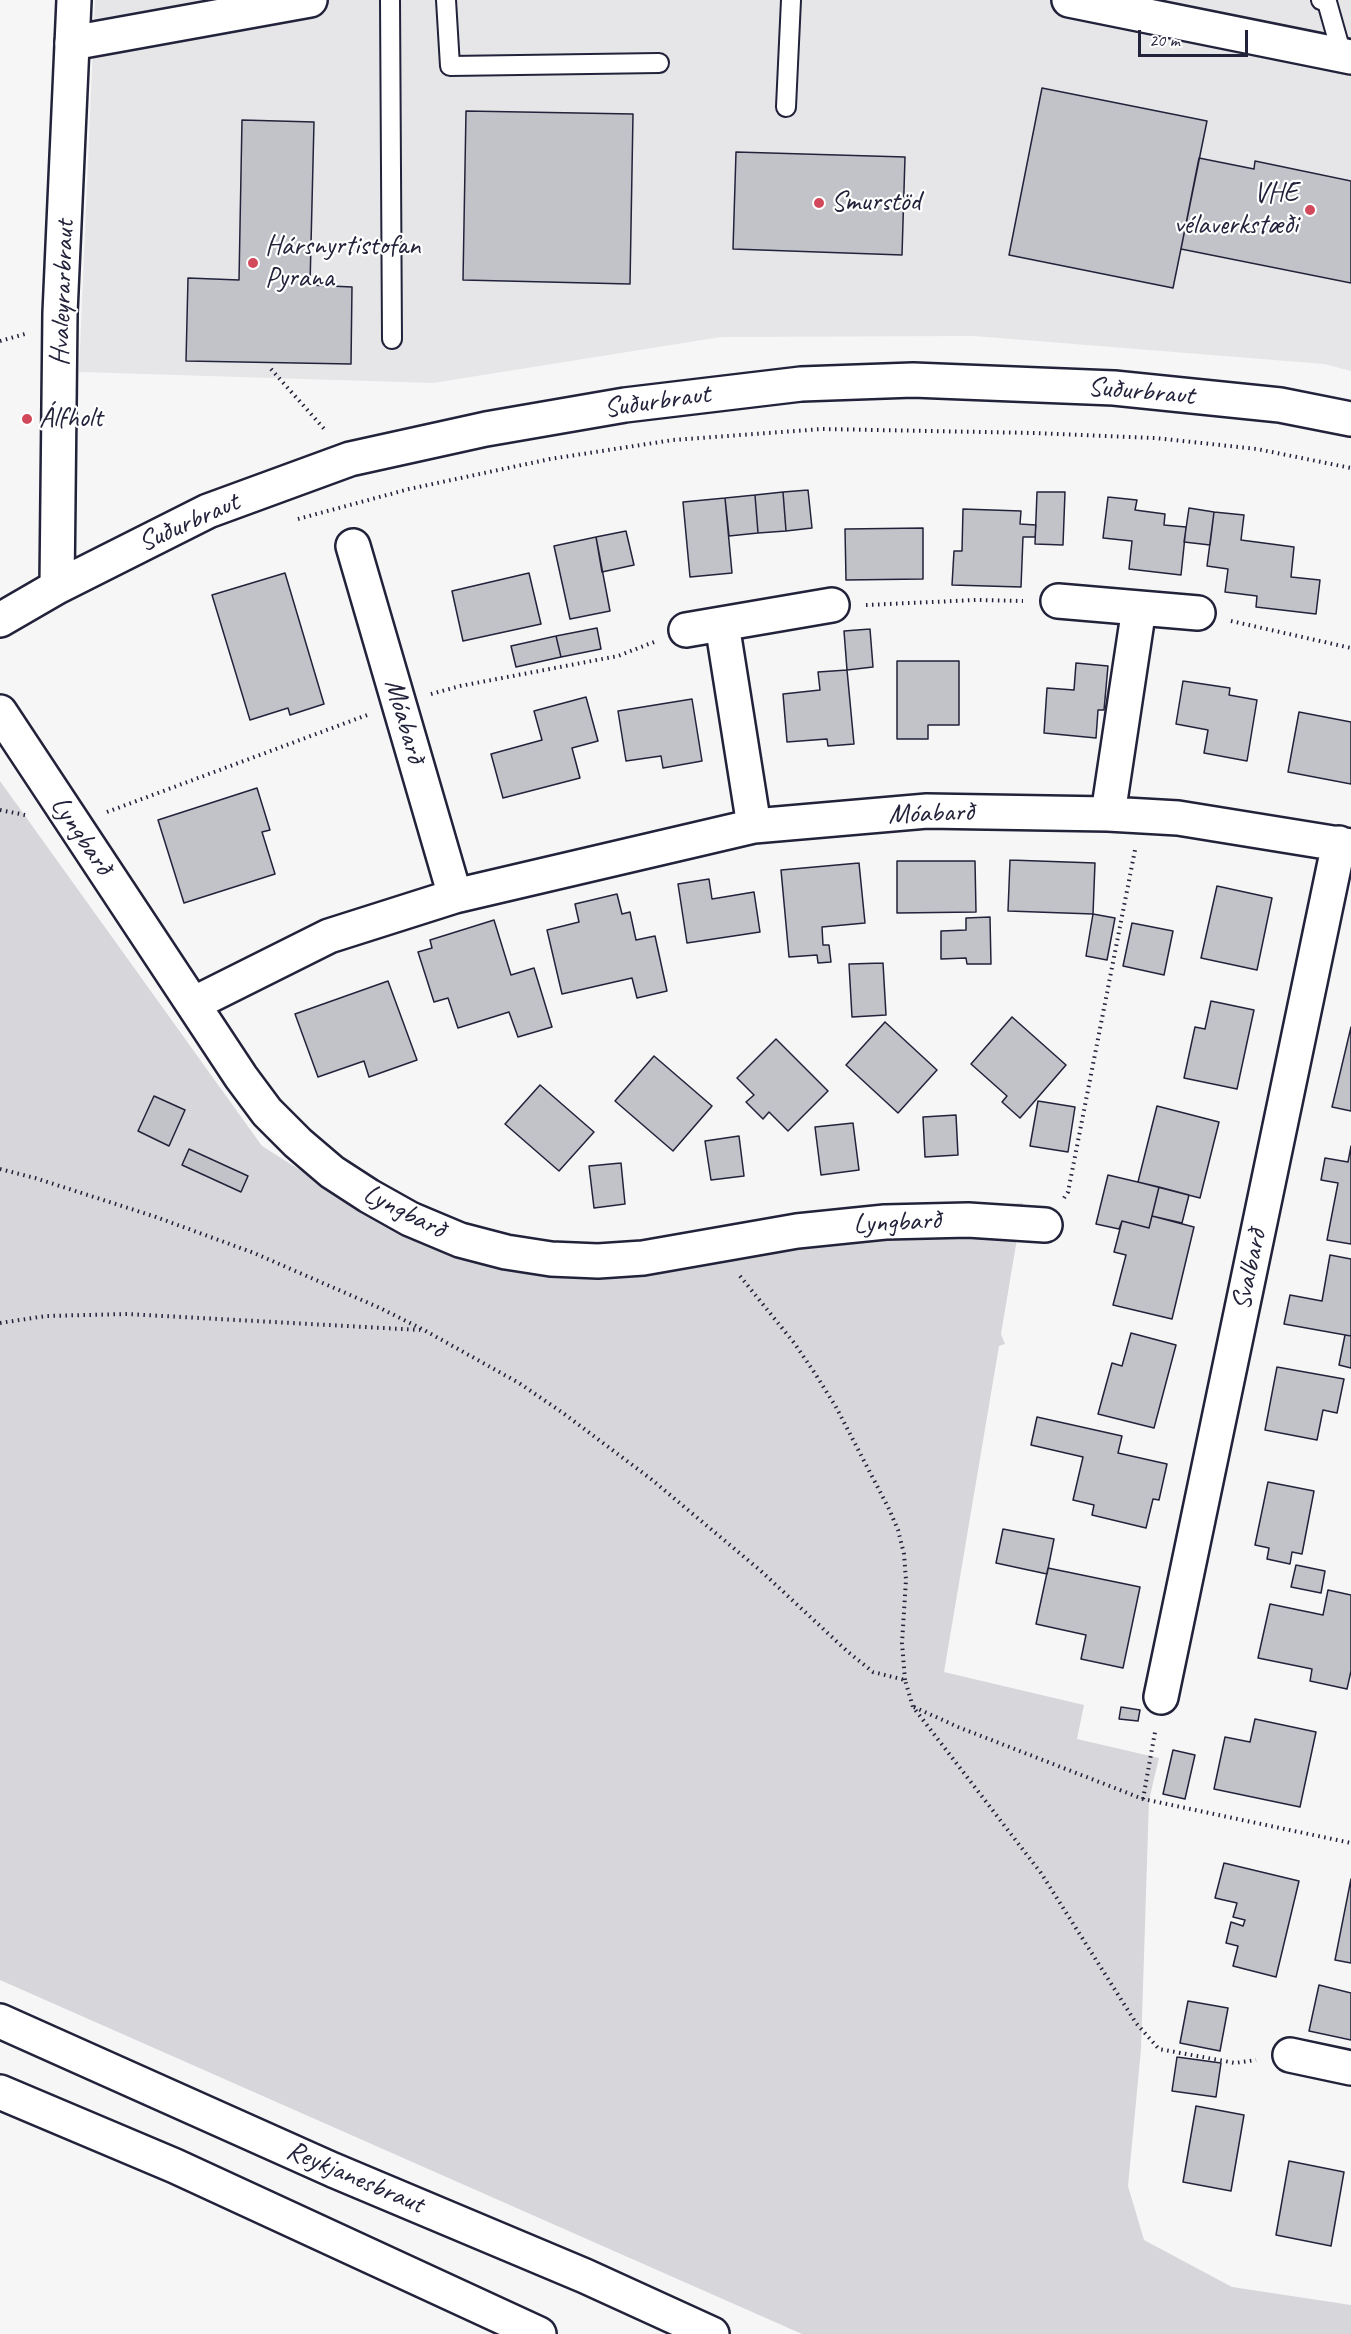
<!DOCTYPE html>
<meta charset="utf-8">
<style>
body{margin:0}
#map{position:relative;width:1351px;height:2334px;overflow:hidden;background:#f6f6f7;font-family:Caveat,sans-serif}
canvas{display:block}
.scale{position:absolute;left:1138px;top:30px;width:110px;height:27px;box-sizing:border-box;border:3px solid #22223b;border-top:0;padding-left:8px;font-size:18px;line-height:21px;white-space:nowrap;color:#22223b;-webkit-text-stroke:4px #fff;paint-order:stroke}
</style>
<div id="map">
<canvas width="1351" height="2334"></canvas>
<div class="scale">20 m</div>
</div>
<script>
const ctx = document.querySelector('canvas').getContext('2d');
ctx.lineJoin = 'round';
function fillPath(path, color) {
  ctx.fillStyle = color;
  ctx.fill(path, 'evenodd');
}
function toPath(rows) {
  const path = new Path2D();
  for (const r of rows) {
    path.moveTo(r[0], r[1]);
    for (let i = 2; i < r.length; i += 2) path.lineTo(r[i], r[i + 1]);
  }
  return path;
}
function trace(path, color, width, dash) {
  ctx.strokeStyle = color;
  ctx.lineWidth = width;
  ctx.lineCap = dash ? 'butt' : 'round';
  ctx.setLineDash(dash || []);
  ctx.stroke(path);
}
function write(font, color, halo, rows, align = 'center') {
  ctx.font = font + ' Caveat,sans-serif';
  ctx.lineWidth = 4.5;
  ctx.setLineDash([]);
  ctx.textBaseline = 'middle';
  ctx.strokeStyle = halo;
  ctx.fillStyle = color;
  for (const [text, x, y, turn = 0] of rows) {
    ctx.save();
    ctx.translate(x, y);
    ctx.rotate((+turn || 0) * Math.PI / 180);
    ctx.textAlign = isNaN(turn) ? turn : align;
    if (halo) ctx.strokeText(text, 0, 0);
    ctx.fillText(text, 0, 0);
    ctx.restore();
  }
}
fillPath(toPath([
 [95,0,1351,0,1351,371,1324,364,974,336,721,337,433,383,79,372]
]), '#e6e6e9');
fillPath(toPath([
 [0,781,262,1146,381,1221,588,1272,877,1212,1023,1203,1001,1334,1005,1344,999,1346,944,1672,1084,1705,1077,1739,1159,1758,1149,1800,1141,2049,1128,2186,1144,2240,1232,2287,1351,2305,1351,2334,802,2334,0,1980]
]), '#d7d7db');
const building = toPath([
 [1042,88,1207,121,1173,288,1009,255,1042,88],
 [466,111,633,114,630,284,463,280,466,111],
 [242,120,314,122,310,285,352,287,351,364,186,361,188,278,239,280,242,120],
 [736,152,905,157,902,255,733,249,736,152],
 [1199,158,1254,169,1255,161,1351,181,1351,283,1181,249,1199,158],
 [808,490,812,528,786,531,783,492,808,490],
 [783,492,786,531,758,533,755,495,783,492],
 [1037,492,1065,492,1063,545,1035,544,1037,492],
 [755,495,758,533,729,536,725,498,755,495],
 [1108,497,1137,500,1135,510,1165,514,1164,525,1186,527,1181,575,1129,569,1132,541,1103,538,1108,497],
 [725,498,732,573,690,577,683,502,725,498],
 [1189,508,1214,512,1210,545,1184,542,1189,508],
 [963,509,1021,511,1020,524,1036,525,1035,537,1023,537,1021,587,952,585,954,551,962,551,963,509],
 [1214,512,1244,515,1241,540,1294,547,1291,577,1320,580,1316,614,1256,607,1257,596,1225,592,1228,569,1207,566,1214,512],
 [923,528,923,579,846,580,845,529,923,528],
 [626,531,634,565,602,572,596,537,626,531],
 [596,537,610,611,570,619,554,546,596,537],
 [285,573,324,704,290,715,288,708,250,720,212,595,285,573],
 [529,573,541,624,463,641,452,591,529,573],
 [597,628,601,649,561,657,556,636,597,628],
 [870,629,873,667,847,670,844,631,870,629],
 [556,636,561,657,516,667,511,646,556,636],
 [897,661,959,661,959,725,928,725,928,739,897,739,897,661],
 [1076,663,1108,666,1104,710,1098,710,1096,738,1044,733,1047,688,1074,690,1076,663],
 [847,670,854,744,828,746,827,739,787,742,783,694,820,690,818,672,847,670],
 [1183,681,1230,688,1229,695,1257,700,1247,761,1204,753,1208,730,1176,724,1183,681],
 [586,697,598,741,572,748,580,778,503,798,491,754,542,740,534,711,586,697],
 [692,699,702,761,663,768,661,756,626,761,618,711,692,699],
 [1299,712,1351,722,1351,784,1288,772,1299,712],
 [257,788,270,830,262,832,275,874,184,903,158,820,257,788],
 [1010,860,1095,863,1093,914,1008,911,1010,860],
 [897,861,975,861,976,912,897,913,897,861],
 [859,863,865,923,822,927,823,945,829,945,831,962,818,963,817,955,789,957,781,870,859,863],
 [709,879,712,899,754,892,760,932,687,943,678,884,709,879],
 [1217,886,1272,898,1257,970,1201,958,1217,886],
 [617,894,622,914,630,912,636,940,655,936,667,991,637,998,632,978,562,994,547,930,579,922,575,904,617,894],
 [1093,914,1115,918,1107,960,1086,956,1093,914],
 [990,917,991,964,967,964,966,958,941,959,941,931,966,930,966,918,990,917],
 [494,920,511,975,534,968,552,1027,518,1037,509,1012,458,1028,448,998,434,1002,418,952,432,948,430,940,494,920],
 [1132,923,1173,931,1164,975,1123,966,1132,923],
 [883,963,886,1015,852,1017,849,964,883,963],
 [388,981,417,1060,369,1077,364,1061,318,1077,295,1014,388,981],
 [1211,1001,1254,1010,1237,1089,1184,1078,1195,1027,1205,1029,1211,1001],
 [1012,1017,1066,1065,1020,1118,1002,1102,1007,1096,971,1064,1012,1017],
 [885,1022,937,1070,898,1113,846,1065,885,1022],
 [1351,1027,1351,1111,1332,1107,1351,1027],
 [776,1039,828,1091,788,1131,769,1112,763,1119,746,1102,754,1095,737,1078,776,1039],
 [654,1056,712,1106,673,1151,615,1101,654,1056],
 [540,1085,594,1132,559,1171,505,1124,540,1085],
 [154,1096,185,1110,169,1146,138,1131,154,1096],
 [1038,1101,1075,1107,1068,1152,1030,1146,1038,1101],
 [1157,1106,1219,1122,1200,1198,1138,1182,1157,1106],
 [956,1115,958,1155,925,1157,923,1117,956,1115],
 [853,1123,859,1170,821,1175,815,1127,853,1123],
 [739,1136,744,1176,711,1180,705,1141,739,1136],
 [1351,1146,1351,1244,1327,1240,1338,1183,1321,1180,1325,1158,1348,1162,1351,1146],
 [189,1149,248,1176,241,1192,182,1165,189,1149],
 [621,1163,625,1204,594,1208,589,1166,621,1163],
 [1108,1175,1159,1187,1149,1228,1122,1221,1119,1229,1096,1224,1108,1175],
 [1159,1187,1189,1195,1182,1223,1152,1216,1159,1187],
 [1152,1216,1194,1227,1172,1319,1113,1305,1126,1255,1114,1252,1122,1221,1149,1228,1152,1216],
 [1330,1255,1351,1259,1351,1336,1284,1324,1290,1295,1322,1301,1330,1255],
 [1131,1333,1176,1345,1154,1428,1098,1414,1112,1363,1122,1366,1131,1333],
 [1345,1335,1351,1336,1351,1368,1339,1365,1345,1335],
 [1277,1367,1344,1379,1337,1413,1323,1410,1317,1440,1265,1430,1277,1367],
 [1037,1417,1122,1436,1118,1453,1167,1464,1159,1500,1153,1499,1146,1528,1092,1515,1094,1505,1073,1500,1083,1457,1031,1445,1037,1417],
 [1268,1482,1314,1491,1302,1554,1292,1552,1290,1564,1267,1559,1269,1548,1255,1545,1268,1482],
 [1003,1529,1054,1539,1047,1574,996,1563,1003,1529],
 [1296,1565,1325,1571,1321,1593,1291,1587,1296,1565],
 [1048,1568,1140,1587,1123,1668,1081,1659,1086,1635,1036,1624,1048,1568],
 [1328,1590,1351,1595,1351,1671,1347,1689,1310,1681,1312,1669,1258,1658,1270,1604,1323,1615,1328,1590],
 [1121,1707,1140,1710,1138,1721,1119,1719,1121,1707],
 [1255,1719,1316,1732,1300,1807,1214,1789,1225,1737,1250,1742,1255,1719],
 [1173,1750,1195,1755,1185,1799,1163,1794,1173,1750],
 [1224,1863,1299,1881,1276,1977,1233,1966,1238,1946,1226,1943,1231,1922,1243,1926,1245,1920,1233,1917,1237,1903,1215,1898,1224,1863],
 [1351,1879,1351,1963,1335,1960,1351,1879],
 [1319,1985,1351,1993,1351,2040,1309,2031,1319,1985],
 [1188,2001,1228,2008,1220,2051,1180,2043,1188,2001],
 [1177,2057,1221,2063,1216,2097,1172,2091,1177,2057],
 [1196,2106,1244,2115,1231,2191,1183,2182,1196,2106],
 [1289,2161,1344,2172,1331,2246,1276,2235,1289,2161]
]);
fillPath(building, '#c2c2c9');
trace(building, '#22223b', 1.5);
const lane = toPath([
 [390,0,392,339],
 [446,0,450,66,659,63],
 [1321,0,1327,2,1342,55],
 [786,107,791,0]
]);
const street = toPath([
 [1069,0,1351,57],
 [72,43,310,0],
 [353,546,455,896],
 [1058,601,1198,613],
 [722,624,754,826],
 [686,630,832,605],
 [0,712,241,1077,267,1112,298,1143,332,1172,369,1196,410,1219,460,1240,506,1252,551,1259,598,1261,643,1258,797,1231,885,1222,968,1220,1045,1225],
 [1108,814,1139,608],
 [193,1004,329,936,455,896,754,826,927,811,1108,814,1178,818,1351,846],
 [1161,1697,1339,843],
 [1290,2055,1351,2068]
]);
const secondary = toPath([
 [57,587,60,313,74,0],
 [0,620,57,587,208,511,350,459,486,429,625,405,801,384,913,380,1114,388,1280,405,1351,419]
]);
const highway = toPath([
 [0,2021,333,2170,585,2276,712,2334],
 [0,2092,175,2166,539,2334]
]);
trace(lane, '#22223b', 22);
trace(street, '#22223b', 38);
trace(secondary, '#22223b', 38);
trace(highway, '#22223b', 38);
trace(toPath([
 [0,341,25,334],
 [271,369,326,431],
 [298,519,409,489,550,459,673,440,822,429,1035,433,1155,438,1257,449,1351,468],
 [866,605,976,600,1023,601],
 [1231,621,1351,648],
 [431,694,460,686,618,656,654,642],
 [0,810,25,815],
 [107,812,367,715],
 [0,1169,35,1178,156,1217,254,1253,380,1308,424,1330,519,1383,563,1413,651,1479,761,1571,848,1652,873,1672,905,1680,913,1707,1041,1873,1136,2023,1159,2049,1235,2063,1256,2060],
 [1064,1198,1068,1192,1135,850],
 [740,1276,795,1344,816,1375,836,1407,889,1509,898,1530,904,1554,906,1580,902,1643,905,1680],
 [0,1323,46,1316,127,1314,420,1330],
 [914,1707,958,1727,1143,1799,1351,1843],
 [1143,1799,1155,1732]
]), '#22223b', 4, [1.5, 4.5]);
trace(lane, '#fff', 18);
trace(street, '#fff', 33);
trace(secondary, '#fff', 33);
trace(highway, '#fff', 33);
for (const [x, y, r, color] of [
 [819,203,6,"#d1495b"],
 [1310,210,6,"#d1495b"],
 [253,263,6,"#d1495b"],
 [27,419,6,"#d1495b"]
]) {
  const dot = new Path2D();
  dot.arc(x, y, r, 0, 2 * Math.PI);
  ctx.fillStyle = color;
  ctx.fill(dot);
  trace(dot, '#fff', 2);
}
write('28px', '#22223b', '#fff', [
 ["VHE",1298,194,"right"],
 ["vélaverkstæði",1298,226,"right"],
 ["Smurstöd",831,203],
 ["Hársnyrtistofan",265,247],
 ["Pyrana",265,279],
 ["Álfholt",39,419]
], 'left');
write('28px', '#22223b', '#fff', [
 ["Hvaleyrarbraut",63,293,-88],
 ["Suðurbraut",1141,392,5],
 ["Suðurbraut",657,402,-8],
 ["Suðurbraut",189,523,-24],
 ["Móabarð",404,721,74],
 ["Móabarð",931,814,-2],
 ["Lyngbarð",81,836,56],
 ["Lyngbarð",404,1212,27],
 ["Lyngbarð",897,1223,-3],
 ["Svalbarð",1250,1270,-78],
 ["Reykjanesbraut",355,2178,23]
]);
</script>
